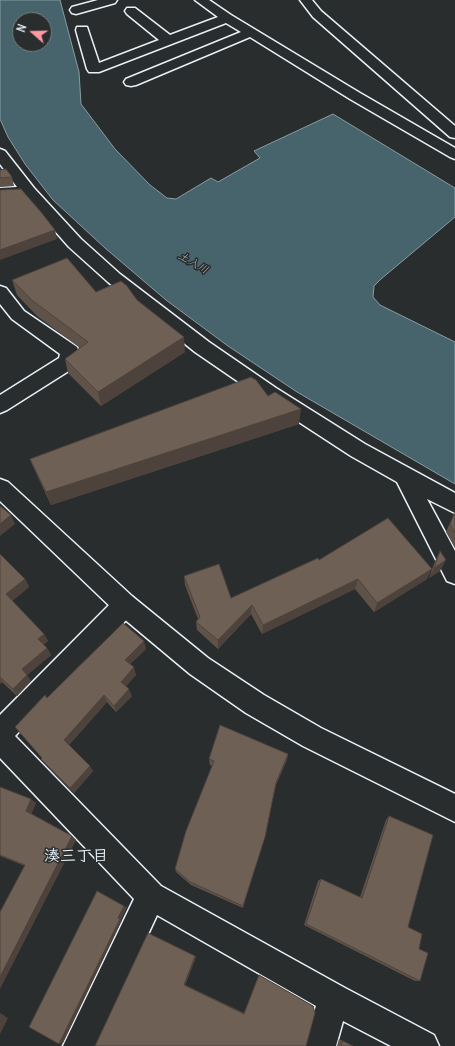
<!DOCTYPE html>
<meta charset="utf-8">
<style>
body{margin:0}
#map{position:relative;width:455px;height:1046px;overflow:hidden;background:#2a2d2e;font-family:Delius,sans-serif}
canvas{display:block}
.north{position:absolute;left:12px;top:12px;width:40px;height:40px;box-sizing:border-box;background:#2a2d2e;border:1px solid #767b7f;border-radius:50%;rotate:290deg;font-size:11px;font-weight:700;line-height:16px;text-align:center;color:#e8f1f8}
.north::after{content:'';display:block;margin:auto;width:14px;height:18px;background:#ff9aa2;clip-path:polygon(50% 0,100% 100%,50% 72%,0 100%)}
</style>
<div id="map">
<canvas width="455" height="1046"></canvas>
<div class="north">N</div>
</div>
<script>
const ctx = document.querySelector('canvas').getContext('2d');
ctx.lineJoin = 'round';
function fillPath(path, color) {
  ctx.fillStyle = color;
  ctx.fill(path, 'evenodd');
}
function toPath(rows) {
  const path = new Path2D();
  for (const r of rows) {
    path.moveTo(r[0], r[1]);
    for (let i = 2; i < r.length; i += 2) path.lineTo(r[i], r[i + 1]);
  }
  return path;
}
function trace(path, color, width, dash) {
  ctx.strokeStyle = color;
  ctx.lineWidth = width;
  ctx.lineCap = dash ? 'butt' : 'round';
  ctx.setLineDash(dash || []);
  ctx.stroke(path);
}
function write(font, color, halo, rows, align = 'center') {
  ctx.font = font + ' Delius,"Klee One",sans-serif';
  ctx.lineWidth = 3;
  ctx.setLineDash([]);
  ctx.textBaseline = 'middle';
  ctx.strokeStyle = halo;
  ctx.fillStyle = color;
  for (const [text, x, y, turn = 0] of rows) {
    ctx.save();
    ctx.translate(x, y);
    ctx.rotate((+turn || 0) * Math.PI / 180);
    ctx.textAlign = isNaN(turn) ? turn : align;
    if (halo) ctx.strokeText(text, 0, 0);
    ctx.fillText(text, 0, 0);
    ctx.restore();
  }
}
const water = toPath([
 [0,0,60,0,79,72,81,104,115,149,150,185,167,198,176,199,211,178,218,182,260,158,254,151,333,114,455,188,455,217,381,279,374,286,373,297,380,305,455,342,455,484,297,392,228,346,166,300,105,248,53,200,25,164,8,137,0,119,0,0],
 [20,20,44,20,44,44,20,44,20,20]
]);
fillPath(water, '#47646c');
trace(water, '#879ca4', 1);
const street = toPath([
 [98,0,117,0,115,3,76,14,72,13,70,10,72,7,98,0],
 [195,0,209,0,231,15,360,93,455,148,455,159,450,157,350,99,250,37,136,85,131,86,126,85,124,82,126,79,241,32,226,23,99,72,89,72,87,69,76,30,77,27,87,27,99,63,159,40,127,14,125,11,127,8,135,8,170,35,218,17,195,0],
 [300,0,312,0,321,11,455,126,455,138,450,137,313,17,300,0],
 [0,149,5,151,34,188,81,239,120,274,209,342,276,388,365,444,455,493,455,513,427,499,455,551,455,584,447,581,397,482,351,456,262,398,195,352,108,282,69,247,24,196,0,198,0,188,17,187,0,164,0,149],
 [0,286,6,288,24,311,77,347,79,352,75,367,7,410,0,413,0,395,59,358,60,354,12,319,0,304,0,286],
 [125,594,133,597,137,605,133,613,15,736,161,886,345,988,434,1035,439,1046,391,1046,343,1021,336,1046,304,1046,316,1006,157,915,96,1046,63,1046,134,899,0,758,0,715,117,597,125,594]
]);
const secondary = toPath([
 [0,479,8,482,133,597,208,658,264,695,321,728,455,794,455,822,303,746,246,713,190,674,117,613,0,501,0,479]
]);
trace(street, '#e8f1f8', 3);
trace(secondary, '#e8f1f8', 3);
fillPath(street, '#2a2d2e');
fillPath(secondary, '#2a2d2e');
fillPath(toPath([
 [0,170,12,177,14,186,0,187],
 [12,280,96,292,137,300,185,352,101,406,68,373,65,359,80,348,37,316,17,295],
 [268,396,299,424,51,505,36,473,30,459],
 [454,514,455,514,455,548,446,532],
 [440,551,440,571,429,578,435,561],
 [0,554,25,579,29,587,12,601,44,634,48,641,43,645,47,648,51,655,27,675,31,681,17,696,2,682,0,684],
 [319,560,427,579,374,612,355,589,262,634,251,614,218,649,197,630,196,622,198,619,185,585,184,576,231,598],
 [146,649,130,664,136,675,126,686,132,696,116,712,107,702,69,745,93,771,74,793,46,765,41,759,42,758,47,698],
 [288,754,287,760,275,787,243,908,191,885,176,872,175,869,212,766,210,765,209,759],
 [0,787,36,803,31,814,76,840,25,866,0,856],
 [389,816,408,927,419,949,420,981,415,981,304,925,318,881,321,879,360,897,386,820],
 [195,956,196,957,185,985,244,1013,259,975,313,1006,95,1046],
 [339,1039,353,1046,337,1046]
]), '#5f5349');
fillPath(toPath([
 [55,230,57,239,0,260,0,250],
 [184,337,185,352,101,406,98,392],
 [301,409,299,424,51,505,46,492],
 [11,515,15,524,0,536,0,524],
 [446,560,440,571,429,578,434,568],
 [432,569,427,579,374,612,377,603],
 [25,579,29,587,11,602,6,594],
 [358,579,355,589,262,634,263,625],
 [252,605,251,614,218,649,218,640],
 [44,634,48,641,42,646,38,639],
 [144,641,146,649,127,667,125,660],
 [47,648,51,655,27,675,31,681,17,696,13,689,22,669],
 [134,667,136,675,123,689,121,682],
 [0,678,2,682,0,684],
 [129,689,132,696,116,712,114,706],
 [104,695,107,702,68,746,64,740],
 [288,754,287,760,274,788,276,783],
 [90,766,93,771,74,793,70,788],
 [31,799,36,803,31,815,26,811],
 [72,836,76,840,0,989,0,977],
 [124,906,127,907,121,920,122,920,63,1043,59,1044],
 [195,956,196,957,185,985,244,1013,244,1014,184,985],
 [0,1013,8,1018,0,1034]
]), '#4e433c');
const building = toPath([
 [6,169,12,177,0,178,0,170,6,169],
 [21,189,41,212,55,230,0,250,0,190,21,189],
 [67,258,96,292,121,281,127,286,137,300,184,337,98,392,65,359,88,342,33,301,12,280,67,258],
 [251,377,256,380,268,396,275,392,301,409,46,492,30,459,251,377],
 [0,506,11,515,0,524,0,506],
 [454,514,455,514,455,533,450,524,454,514],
 [388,518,432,569,377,603,358,579,263,625,252,605,218,640,196,622,200,617,184,576,219,564,231,598,318,558,319,560,388,518],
 [440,551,446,560,434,568,440,551],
 [0,554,25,579,6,594,44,634,38,639,47,648,22,669,27,675,13,689,0,677,0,554],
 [123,623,144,641,125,660,134,667,121,682,129,689,114,706,104,695,64,740,90,766,70,788,41,759,42,758,15,727,45,695,47,698,123,623],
 [220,725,288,754,276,783,265,837,243,906,190,882,175,869,186,831,214,761,209,759,220,725],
 [0,787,31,799,26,811,72,836,0,977,0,912,25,865,0,855,0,787],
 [389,816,433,835,408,927,422,934,419,949,428,953,420,981,306,924,321,879,362,898,389,816],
 [97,891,124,906,118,918,120,919,59,1044,29,1027,97,891],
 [148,933,195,956,184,985,244,1014,259,975,313,1006,315,1013,306,1046,95,1046,148,933],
 [343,1041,353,1046,341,1046,343,1041]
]);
fillPath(building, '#6f6055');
trace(building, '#4e433c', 1);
write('italic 11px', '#a8b9c0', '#2a2d2e', [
 ["土入川",193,263,30]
]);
write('bold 16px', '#e8f1f8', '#2a2d2e', [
 ["湊三丁目",76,856]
]);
</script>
